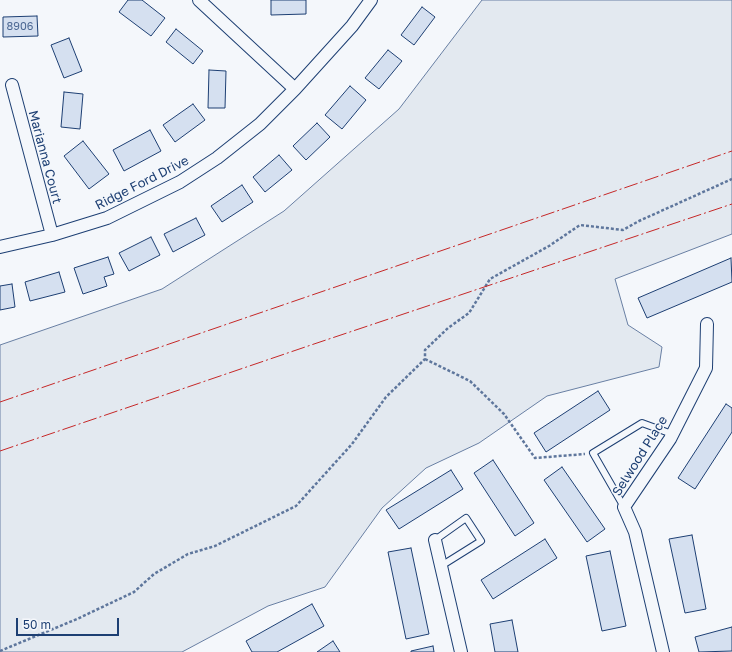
<!DOCTYPE html>
<style>
body{margin:0}
#map{position:relative;width:732px;height:652px;overflow:hidden;background:#f4f7fb;font-family:"Golos Text",sans-serif}
canvas{display:block}
.scale{position:absolute;left:16px;top:618px;width:103px;height:18px;box-sizing:border-box;border:2px solid #1d3f73;border-top:0;padding-left:5px;font-size:12px;line-height:14px;white-space:nowrap;color:#1d3f73;-webkit-text-stroke:3px #f4f7fb;paint-order:stroke}
</style>
<div id="map">
<canvas width="732" height="652"></canvas>
<div class="scale">50 m</div>
</div>
<script>
const ctx = document.querySelector('canvas').getContext('2d');
ctx.lineJoin = 'round';
function fillPath(path, color) {
  ctx.fillStyle = color;
  ctx.fill(path, 'evenodd');
}
function toPath(rows) {
  const path = new Path2D();
  for (const r of rows) {
    path.moveTo(r[0], r[1]);
    for (let i = 2; i < r.length; i += 2) path.lineTo(r[i], r[i + 1]);
  }
  return path;
}
function trace(path, color, width, dash) {
  ctx.strokeStyle = color;
  ctx.lineWidth = width;
  ctx.lineCap = dash ? 'butt' : 'round';
  ctx.setLineDash(dash || []);
  ctx.stroke(path);
}
function write(font, color, halo, rows, align = 'center') {
  ctx.font = font + ' "Golos Text",sans-serif';
  ctx.lineWidth = 3;
  ctx.setLineDash([]);
  ctx.textBaseline = 'middle';
  ctx.strokeStyle = halo;
  ctx.fillStyle = color;
  for (const [text, x, y, turn = 0] of rows) {
    ctx.save();
    ctx.translate(x, y);
    ctx.rotate((+turn || 0) * Math.PI / 180);
    ctx.textAlign = isNaN(turn) ? turn : align;
    if (halo) ctx.strokeText(text, 0, 0);
    ctx.fillText(text, 0, 0);
    ctx.restore();
  }
}
const green = toPath([
 [482,0,732,0,732,234,615,279,628,325,662,347,659,367,547,396,479,443,426,468,382,508,325,587,268,606,182,652,0,652,0,345,162,289,284,211,399,109,482,0]
]);
fillPath(green, '#e3e9f0');
trace(green, '#687fa3', 1);
const building = toPath([
 [128,0,142,0,165,18,151,36,119,12,128,0],
 [271,0,306,0,306,14,271,15,271,0],
 [422,7,435,17,414,45,401,35,422,7],
 [37,16,38,36,3,37,3,17,37,16],
 [176,29,203,51,193,64,166,42,176,29],
 [69,38,82,71,64,78,51,45,69,38],
 [388,50,402,61,379,89,365,78,388,50],
 [209,70,226,71,225,108,208,108,209,70],
 [350,86,366,100,342,129,325,115,350,86],
 [64,92,83,94,80,129,61,127,64,92],
 [193,104,205,120,175,142,163,125,193,104],
 [317,123,330,137,306,160,293,146,317,123],
 [150,130,161,151,124,171,113,150,150,130],
 [83,141,109,174,89,189,64,156,83,141],
 [279,155,292,170,265,192,253,177,279,155],
 [242,185,253,202,222,222,211,206,242,185],
 [196,218,205,235,173,252,164,234,196,218],
 [151,237,160,255,129,271,119,253,151,237],
 [108,257,114,274,104,277,107,286,83,294,74,268,108,257],
 [731,258,732,282,647,318,638,298,731,258],
 [59,272,65,292,30,301,25,282,59,272],
 [12,284,15,307,0,310,0,286,12,284],
 [598,391,610,410,546,452,534,433,598,391],
 [726,404,732,408,732,432,695,489,678,478,726,404],
 [493,460,534,523,515,536,474,473,493,460],
 [562,467,605,529,587,542,544,480,562,467],
 [451,470,463,489,399,529,386,510,451,470],
 [692,535,706,609,685,613,669,539,692,535],
 [545,539,557,558,493,599,481,580,545,539],
 [411,548,429,634,406,639,388,552,411,548],
 [610,551,626,626,602,631,586,556,610,551],
 [312,604,324,626,277,652,252,652,246,641,312,604],
 [512,620,518,652,495,652,490,624,512,620],
 [732,627,732,651,699,652,695,637,732,627],
 [333,641,340,652,317,652,333,641],
 [433,646,434,652,411,652,411,651,433,646]
]);
fillPath(building, '#d5e0f0');
trace(building, '#1d3f73', 1);
const service = toPath([
 [624,507,593,453,642,423,672,434],
 [435,540,466,518,481,541,441,566]
]);
const minor = toPath([
 [199,0,295,89],
 [12,85,52,235],
 [0,247,52,235,107,218,180,182,217,158,260,124,295,89,352,26,371,0],
 [435,540,461,652],
 [663,652,635,532,624,507,670,439,706,368,707,324]
]);
trace(service, '#1d3f73', 8);
trace(minor, '#1d3f73', 14);
trace(toPath([
 [425,359,470,381,504,414,535,458,585,454],
 [0,651,77,619,134,592,154,574,188,554,215,546,296,506,352,444,386,397,425,359,425,350,448,328,469,313,490,279,549,246,580,225,623,230,639,221,732,179]
]), '#5e769c', 2.5, [3, 2]);
trace(service, '#f4f7fb', 6);
trace(minor, '#f4f7fb', 12);
trace(toPath([
 [0,402,732,151],
 [0,451,314,344,732,204]
]), '#c62828', 1, [14, 3, 2, 3]);
write('11px', '#4b6792', null, [
 ["8906",20,27]
]);
write('13px', '#1d3f73', '#f4f7fb', [
 ["Marianna Court",45,157,75],
 ["Ridge Ford Drive",142,183,-27],
 ["Selwood Place",640,456,-58]
]);
</script>
